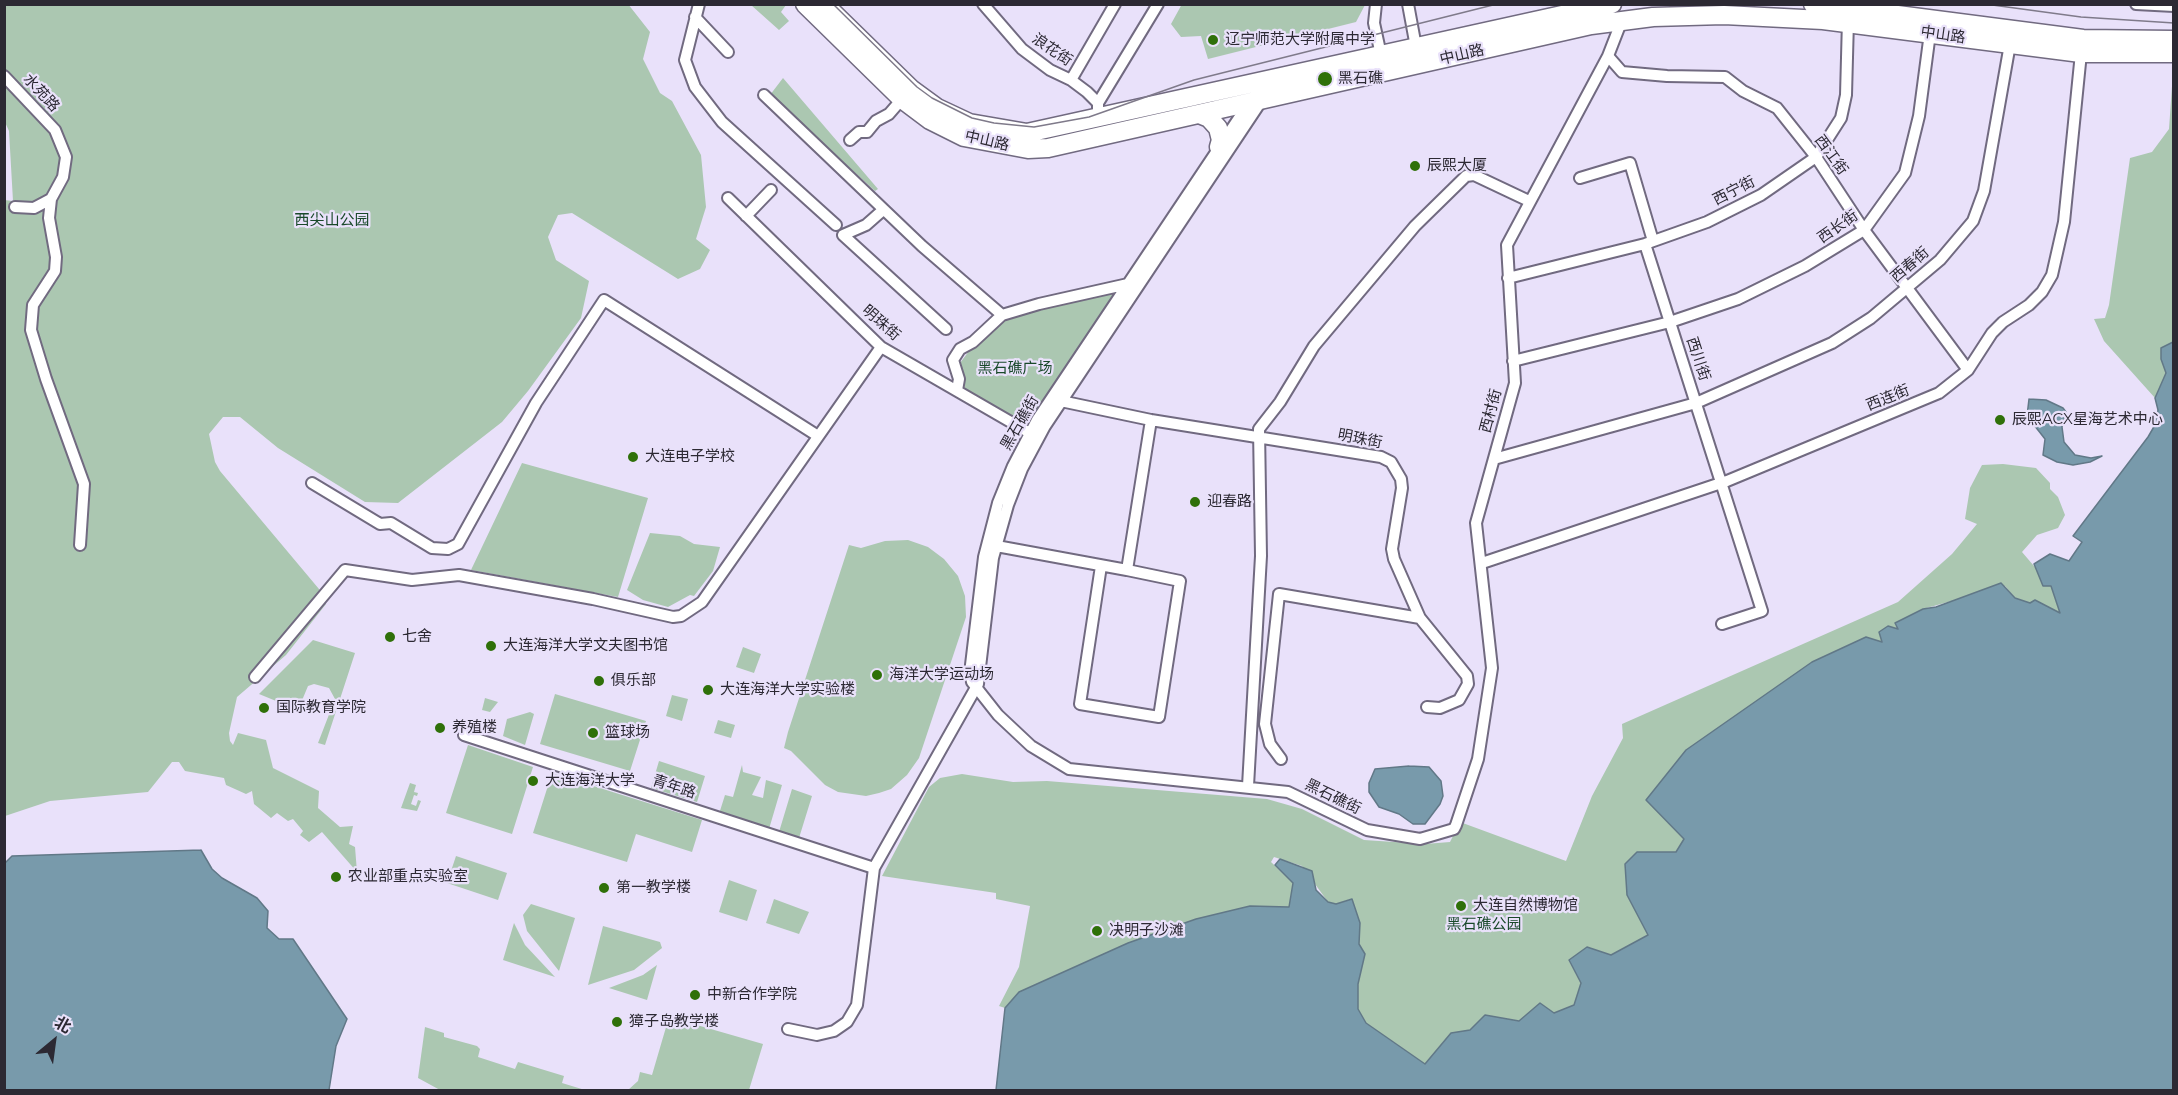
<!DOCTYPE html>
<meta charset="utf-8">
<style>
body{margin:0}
#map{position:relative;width:2178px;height:1095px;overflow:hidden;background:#e9e1fa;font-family:Montserrat,"Noto Sans SC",sans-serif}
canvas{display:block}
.frame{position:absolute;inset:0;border:6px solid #2c2933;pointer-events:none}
.north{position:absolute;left:24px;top:1011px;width:60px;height:60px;-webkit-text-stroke:4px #e9e1fa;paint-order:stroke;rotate:29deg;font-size:16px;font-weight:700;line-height:24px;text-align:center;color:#2c2933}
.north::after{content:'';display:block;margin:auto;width:21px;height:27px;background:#2c2933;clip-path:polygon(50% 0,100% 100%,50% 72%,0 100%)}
</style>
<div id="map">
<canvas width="2178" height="1095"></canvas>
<div class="frame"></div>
<div class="north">北</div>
</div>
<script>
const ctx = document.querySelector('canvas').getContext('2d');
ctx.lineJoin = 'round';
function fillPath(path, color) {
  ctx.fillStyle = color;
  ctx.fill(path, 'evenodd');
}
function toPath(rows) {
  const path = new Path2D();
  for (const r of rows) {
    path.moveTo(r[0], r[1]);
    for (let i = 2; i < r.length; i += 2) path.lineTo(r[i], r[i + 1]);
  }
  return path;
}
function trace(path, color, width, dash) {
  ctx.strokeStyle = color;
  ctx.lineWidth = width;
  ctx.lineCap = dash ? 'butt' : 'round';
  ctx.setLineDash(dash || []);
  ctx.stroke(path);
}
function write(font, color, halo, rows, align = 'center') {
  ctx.font = font + ' Montserrat,"Noto Sans SC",sans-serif';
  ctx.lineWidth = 4.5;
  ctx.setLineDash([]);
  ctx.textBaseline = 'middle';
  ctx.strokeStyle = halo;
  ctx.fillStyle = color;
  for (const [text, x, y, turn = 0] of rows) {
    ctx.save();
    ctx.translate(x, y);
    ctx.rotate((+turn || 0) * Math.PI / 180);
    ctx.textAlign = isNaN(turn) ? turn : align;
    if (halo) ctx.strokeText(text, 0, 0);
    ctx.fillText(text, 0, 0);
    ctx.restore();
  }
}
fillPath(toPath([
 [628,4,650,32,643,59,660,93,672,101,701,155,706,207,696,239,710,250,700,269,678,279,572,213,558,215,548,237,556,260,589,281,581,318,528,391,502,422,398,503,365,502,278,448,240,417,223,417,209,434,215,462,220,471,324,595,326,604,286,655,237,697,229,733,230,741,233,745,238,733,266,740,273,768,319,791,318,808,340,827,353,826,349,844,355,847,357,872,322,832,309,842,300,835,303,831,293,819,288,821,277,813,271,818,254,804,252,791,246,794,226,785,224,778,185,771,179,762,172,762,148,792,50,801,5,816,4,200,13,201,9,131,4,120,5,5],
 [1182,4,1365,4,1365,5,1356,22,1208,59,1201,36,1181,37,1171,24],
 [751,5,786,5,781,12,789,21,779,30],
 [2173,72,2173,342,2161,348,2161,359,2166,373,2155,398,2104,341,2094,319,2105,318,2109,305,2130,158,2152,152,2169,129],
 [783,78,878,189,875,191,770,95],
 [1122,287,1029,427,964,389,960,363,969,351,1007,318],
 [522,463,648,498,618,597,471,570],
 [2003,464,2036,468,2050,483,2050,489,2058,497,2065,515,2058,528,2037,535,2022,552,2051,586,2061,614,2035,600,2030,604,2015,598,2005,586,1923,609,1895,624,1898,629,1882,643,1866,637,1812,662,1646,800,1684,839,1676,852,1637,852,1627,895,1648,935,1611,955,1587,947,1569,961,1581,983,1574,1005,1554,1013,1540,1003,1520,1021,1485,1015,1470,1030,1451,1033,1425,1064,1366,1023,1358,1009,1358,984,1365,954,1359,944,1360,923,1351,899,1336,904,1328,902,1302,866,1274,857,1271,862,1293,883,1289,907,1250,906,1196,919,1128,943,1019,992,1005,1008,999,1006,1019,967,1030,906,996,899,996,893,882,876,929,787,940,778,962,774,1013,782,1047,781,1267,799,1302,809,1364,840,1425,844,1450,842,1460,822,1566,861,1592,796,1623,738,1622,724,1898,602,1952,554,1977,524,1965,519,1970,488,1982,465],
 [650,533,680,536,694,544,720,547,713,571,694,596,690,595,668,607,643,600,627,590],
 [908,540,928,547,944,559,958,576,965,596,966,617,919,758,907,775,891,789,879,793,866,796,838,792,825,785,791,751,784,748,788,732,849,545,861,548,885,541],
 [313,640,355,653,325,745,318,743,335,699,329,688,314,684,308,686,298,710,259,694],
 [743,647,761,654,754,673,736,667],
 [555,694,646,721,630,771,540,744],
 [672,695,688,699,682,721,666,716],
 [485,698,498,702,490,712,482,710],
 [530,712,534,714,525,745,503,736,507,719],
 [718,720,735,725,731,738,714,733],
 [468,745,533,767,512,834,446,813],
 [659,761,705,776,697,802,651,788],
 [742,765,743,772,761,777,752,795,763,798,766,780,782,785,769,829,719,814,725,795,733,797],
 [552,773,702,820,692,852,636,834,627,862,533,833],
 [410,783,416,785,414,792,418,793,417,796,414,795,411,804,416,806,418,800,421,801,417,811,401,808],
 [792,789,812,796,799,838,779,832],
 [456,856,507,873,498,900,447,883],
 [729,880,757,890,747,921,719,912],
 [774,899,809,912,799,934,766,923],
 [531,904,575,918,559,971,527,931,523,915],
 [514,923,525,945,555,977,503,960],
 [603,926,660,942,662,948,634,970,588,985],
 [657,965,647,1000,609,988,643,975],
 [669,1017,763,1044,749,1090,628,1090,638,1081,640,1072,652,1075],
 [425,1027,444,1033,444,1037,477,1046,480,1049,478,1057,515,1069,518,1062,564,1076,562,1083,585,1090,440,1090,418,1078]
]), '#abc7b1');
const water = toPath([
 [2173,342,2173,1090,996,1090,1005,1008,1019,992,1128,943,1196,919,1250,906,1289,907,1293,883,1275,865,1280,859,1312,871,1316,890,1328,902,1336,904,1352,899,1360,923,1359,944,1365,954,1358,984,1358,1009,1366,1023,1425,1064,1451,1033,1470,1030,1485,1015,1519,1021,1540,1003,1554,1013,1574,1005,1581,983,1569,960,1587,947,1611,955,1648,935,1627,895,1625,864,1637,852,1676,852,1684,839,1646,800,1686,750,1812,662,1866,637,1882,642,1879,632,1888,626,1898,629,1895,623,1923,609,1936,607,2001,583,2015,598,2030,603,2035,600,2060,613,2051,586,2043,586,2034,564,2050,554,2069,561,2082,542,2073,536,2148,437,2155,425,2158,410,2155,398,2166,373,2161,359,2161,348,2173,342],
 [2029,399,2046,400,2063,408,2066,412,2062,427,2064,442,2075,455,2091,458,2102,456,2090,462,2073,465,2057,462,2043,455,2045,439,2027,416,2029,399],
 [1409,766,1429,767,1441,781,1443,796,1440,804,1425,824,1413,824,1399,814,1379,807,1369,792,1369,783,1375,769,1409,766],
 [201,850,212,869,222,878,257,898,268,911,267,928,279,939,293,939,347,1019,336,1046,329,1090,5,1090,5,863,12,856,201,850]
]);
fillPath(water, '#789aab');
trace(water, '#617887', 1.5);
const street = toPath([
 [699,4,685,60,695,87,722,122,836,225],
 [983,4,1022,49,1050,70,1071,80,1087,92,1098,103,1098,119],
 [1376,4,1374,23,1381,55],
 [1408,4,1416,47],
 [2136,4,2174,6],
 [695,17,728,52],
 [1608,56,1622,72,1667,76,1725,77,1743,91,1777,108,1816,157,1864,230,1968,370],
 [4,76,55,130,66,157,63,177,51,199,49,218,56,257,55,271,33,305,31,330,46,379,84,484,80,545],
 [1071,80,1115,4],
 [764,95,922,246,1002,315,973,342,960,349,953,360,959,379,957,390],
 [1098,103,1158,4],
 [1249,103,1037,420,1013,466,998,503,984,557,970,673,972,682,998,715,1031,746,1069,769,1288,792,1367,830,1420,839,1454,829,1456,825,1478,759,1492,668,1476,523,1515,383,1507,245,1608,56,1622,20],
 [850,140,859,132,867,132,876,121,889,114,902,99],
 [1580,178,1630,163,1653,241],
 [728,198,881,347,1035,436],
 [15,207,34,208,51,199],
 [883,210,866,225,843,235,946,329],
 [746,216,771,190],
 [1645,244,1762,611,1722,624],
 [1508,278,1645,244,1707,222,1761,195,1816,157,1841,118,1846,95,1848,20],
 [1002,315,1039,304,1128,284],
 [1513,361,1670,322,1738,299,1805,266,1864,230,1905,173,1919,116,1930,33],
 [1056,400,1151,420,1381,457,1391,462,1401,479,1402,488,1392,549,1394,559,1420,618,1467,676,1468,684,1459,700,1440,708,1427,707],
 [1494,459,1696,403,1832,343,1871,318,1940,260,1973,221,1984,191,2010,44],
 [312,483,380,524,391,523,432,548,448,549,458,544,536,403,604,300,818,436],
 [991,545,1127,570,1151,420],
 [1482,563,1727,481,1939,393,1968,370,1992,333,2003,322,2029,305,2042,292,2052,275,2064,222,2081,53],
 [1101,566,1080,704,1159,717,1180,581,1127,570],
 [255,677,345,570,412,580,459,575,593,599,673,617,681,616,702,602,881,347],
 [464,735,874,868],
 [1281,759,1270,744,1265,724,1279,594,1420,618],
 [1248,786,1261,556,1259,429,1280,402,1314,346,1415,226,1466,176,1474,175,1529,201],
 [788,1029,817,1035,834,1031,847,1022,857,1005,874,868,978,684,993,558,1008,505,1022,469,1045,426,1262,100]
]);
const highway = toPath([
 [805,4,902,99,930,120,964,137,1028,149,1048,148,1591,25,1653,17,1724,15,1823,20,2081,53,2174,53],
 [824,4,911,89,937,108,969,123,1027,133,1612,4],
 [1813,4,2083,39,2174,40],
 [1199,114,1209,118,1218,128,1221,140,1219,147]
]);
trace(street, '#716a80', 14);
trace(highway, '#716a80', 21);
trace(street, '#fff', 10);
trace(highway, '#fff', 18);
trace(toPath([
 [833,4,917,87,932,98,972,118,994,123,1034,127,1089,117,1194,80,1497,4],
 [1985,4,2081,17,2174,23]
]), '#7f7a8a', 1.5);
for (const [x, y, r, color] of [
 [1213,40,6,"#2f7009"],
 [1325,79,8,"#2f7009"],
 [1415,166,6,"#2f7009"],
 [2000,420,6,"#2f7009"],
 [633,457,6,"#2f7009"],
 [1195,502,6,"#2f7009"],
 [390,637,6,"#2f7009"],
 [491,646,6,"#2f7009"],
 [877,675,6,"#2f7009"],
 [599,681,6,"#2f7009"],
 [708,690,6,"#2f7009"],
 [264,708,6,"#2f7009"],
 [440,728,6,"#2f7009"],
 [593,733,6,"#2f7009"],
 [533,781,6,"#2f7009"],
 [336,877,6,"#2f7009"],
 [604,888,6,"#2f7009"],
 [1461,906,6,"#2f7009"],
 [1097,931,6,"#2f7009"],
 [695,995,6,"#2f7009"],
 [617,1022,6,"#2f7009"]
]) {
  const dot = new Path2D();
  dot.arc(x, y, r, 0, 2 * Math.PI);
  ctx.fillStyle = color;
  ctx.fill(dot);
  trace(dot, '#e9e1fa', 2);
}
write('15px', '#2c2933', '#e9e1fa', [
 ["中山路",1943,35,8],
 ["浪花街",1052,50,34],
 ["中山路",1462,55,-13],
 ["水苑路",41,93,47],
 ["中山路",987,141,13],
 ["西江街",1831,155,54],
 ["西宁街",1734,191,-27],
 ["西长街",1838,227,-35],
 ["西春街",1910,265,-41],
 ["明珠街",881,323,41],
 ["西川街",1698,359,72],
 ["西连街",1888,398,-22],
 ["西村街",1491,411,-75],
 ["黑石礁街",1020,423,-60],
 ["明珠街",1360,439,11],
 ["青年路",674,787,18],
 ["黑石礁街",1333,797,26]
]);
write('15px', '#2c2933', '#e9e1fa', [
 ["辽宁师范大学附属中学",1225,40],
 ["黑石礁",1338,79],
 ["辰熙大厦",1427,166],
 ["辰熙ACX星海艺术中心",2012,420],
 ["大连电子学校",645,457],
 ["迎春路",1207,502],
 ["七舍",402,637],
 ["大连海洋大学文夫图书馆",503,646],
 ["海洋大学运动场",889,675],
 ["俱乐部",611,681],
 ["大连海洋大学实验楼",720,690],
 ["国际教育学院",276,708],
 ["养殖楼",452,728],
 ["篮球场",605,733],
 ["大连海洋大学",545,781],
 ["农业部重点实验室",348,877],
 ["第一教学楼",616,888],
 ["大连自然博物馆",1473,906],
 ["决明子沙滩",1109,931],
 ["中新合作学院",707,995],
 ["獐子岛教学楼",629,1022]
], 'left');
write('15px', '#19492a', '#e9e1fa', [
 ["西尖山公园",332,221],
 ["黑石礁广场",1015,369],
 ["黑石礁公园",1484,925]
]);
</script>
